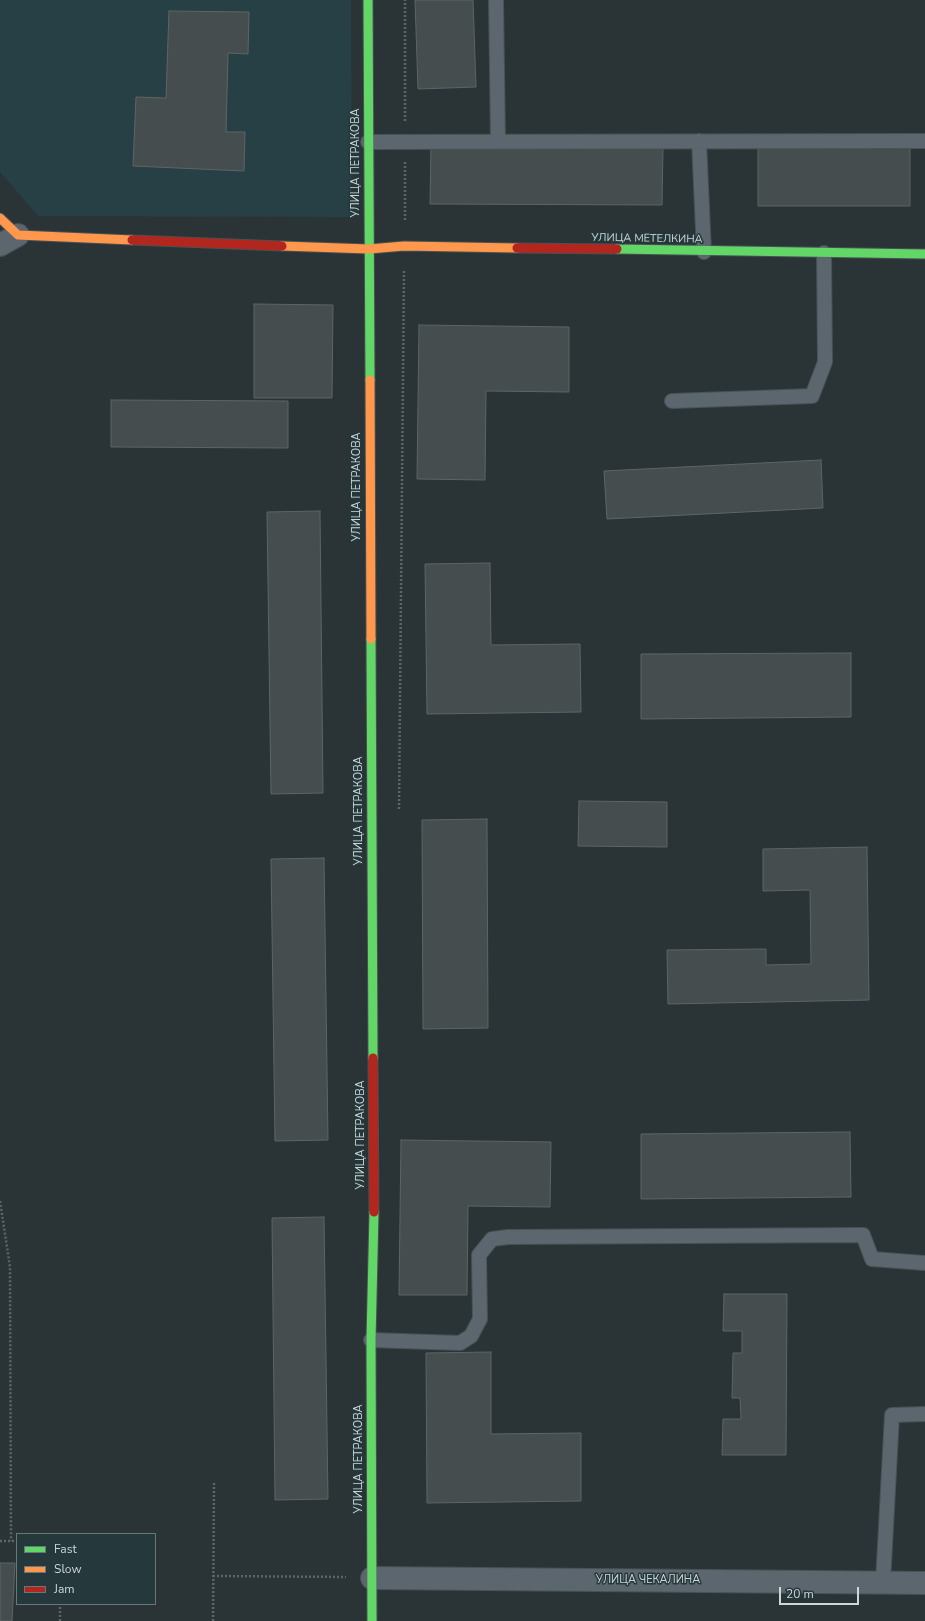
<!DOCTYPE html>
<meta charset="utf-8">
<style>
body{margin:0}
#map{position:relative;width:925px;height:1621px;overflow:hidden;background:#2a3436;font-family:"Nunito Sans",sans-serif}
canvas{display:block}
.legend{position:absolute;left:16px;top:1533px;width:140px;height:72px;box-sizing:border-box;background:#25383b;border:1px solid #68787a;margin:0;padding:5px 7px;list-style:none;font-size:12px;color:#ccd7d9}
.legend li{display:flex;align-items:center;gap:8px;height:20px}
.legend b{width:20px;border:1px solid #68787a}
.scale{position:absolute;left:779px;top:1587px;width:80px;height:18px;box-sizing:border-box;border:2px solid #ccd7d9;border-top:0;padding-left:5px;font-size:12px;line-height:14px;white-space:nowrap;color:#ccd7d9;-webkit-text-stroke:3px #25383b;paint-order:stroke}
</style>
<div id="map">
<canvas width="925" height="1621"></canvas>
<ul class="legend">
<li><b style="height:5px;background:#63d668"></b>Fast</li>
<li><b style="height:5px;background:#ff974d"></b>Slow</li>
<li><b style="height:5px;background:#b3261e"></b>Jam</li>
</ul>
<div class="scale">20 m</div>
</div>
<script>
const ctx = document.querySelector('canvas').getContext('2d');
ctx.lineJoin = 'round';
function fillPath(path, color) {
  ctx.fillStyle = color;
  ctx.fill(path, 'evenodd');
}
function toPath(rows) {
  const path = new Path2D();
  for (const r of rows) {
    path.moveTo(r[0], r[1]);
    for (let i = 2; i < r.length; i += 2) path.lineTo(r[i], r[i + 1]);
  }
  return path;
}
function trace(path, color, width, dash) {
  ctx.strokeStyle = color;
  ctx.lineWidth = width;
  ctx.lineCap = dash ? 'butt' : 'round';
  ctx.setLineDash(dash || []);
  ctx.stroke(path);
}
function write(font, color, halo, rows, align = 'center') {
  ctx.font = font + ' "Nunito Sans",sans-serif';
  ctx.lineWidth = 3;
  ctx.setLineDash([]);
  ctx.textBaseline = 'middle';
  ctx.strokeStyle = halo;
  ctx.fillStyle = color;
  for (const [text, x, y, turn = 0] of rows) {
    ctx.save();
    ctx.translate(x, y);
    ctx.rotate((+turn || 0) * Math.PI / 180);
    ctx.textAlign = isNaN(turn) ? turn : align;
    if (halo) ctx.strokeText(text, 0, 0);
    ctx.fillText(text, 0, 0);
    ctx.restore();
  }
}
fillPath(toPath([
 [0,0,351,0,352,217,38,216,0,172]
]), '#274045');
const building = toPath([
 [415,0,473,0,476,87,418,89,415,0],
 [169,11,249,12,248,54,228,53,226,132,245,132,244,171,133,166,136,97,166,98,169,11],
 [431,146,663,147,662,205,430,204,431,146],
 [758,147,910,147,910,206,758,206,758,147],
 [254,304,333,305,332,398,254,398,254,304],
 [419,325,569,327,569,392,486,391,485,480,417,479,419,325],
 [111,400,288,401,288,448,111,447,111,400],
 [821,460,823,508,607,519,604,471,821,460],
 [320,511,323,793,271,794,267,512,320,511],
 [490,563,491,645,580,644,581,712,427,714,425,564,490,563],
 [851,653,851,717,641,719,641,654,851,653],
 [579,801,667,802,667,847,578,846,579,801],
 [487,819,488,1028,423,1029,422,820,487,819],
 [867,847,869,1000,668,1004,667,950,766,949,766,965,811,964,810,890,763,891,763,849,867,847],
 [324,858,328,1140,275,1141,271,859,324,858],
 [850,1132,851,1197,641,1199,641,1134,850,1132],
 [401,1140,551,1142,550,1207,468,1206,467,1295,399,1295,401,1140],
 [324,1217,328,1499,275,1500,272,1218,324,1217],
 [724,1294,787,1294,786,1455,722,1455,723,1419,741,1419,740,1398,732,1398,733,1353,742,1353,742,1331,723,1331,724,1294],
 [491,1352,491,1434,581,1433,581,1501,427,1503,426,1353,491,1352],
 [0,1563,15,1563,12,1621,0,1621,0,1563]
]);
fillPath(building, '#454d4e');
trace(building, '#5d6565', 1);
const lane = toPath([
 [496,0,498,142],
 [699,141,704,252],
 [368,142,925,141],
 [672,401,812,396,825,362,824,253],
 [371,1340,460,1343,471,1336,480,1319,479,1255,492,1239,508,1237,863,1235,872,1259,925,1263],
 [883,1582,892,1415,925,1414]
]);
const street = toPath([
 [0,245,18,235],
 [372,1578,925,1583]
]);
const fast = toPath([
 [368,0,370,380],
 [617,249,925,254],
 [371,639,373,1058],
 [372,1621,371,1340,374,1212]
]);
const slow = toPath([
 [0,218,18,235,132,240],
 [282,246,369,249,404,246,517,248],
 [370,380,371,639]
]);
const jam = toPath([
 [132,240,282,246],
 [517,248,617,249],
 [373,1058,374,1212]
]);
trace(lane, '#485153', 16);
trace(street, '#485153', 24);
trace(fast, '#485153', 11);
trace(slow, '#485153', 11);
trace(jam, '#485153', 11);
trace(toPath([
 [405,121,405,0],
 [405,162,405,221],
 [399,809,404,270],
 [0,1201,10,1267,11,1541],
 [0,1541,17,1541],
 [213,1576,346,1577],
 [60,1621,60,1604],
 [213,1621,214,1483]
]), '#5c656b', 2.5, [2, 2]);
trace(lane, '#5b666e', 14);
trace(street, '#5b666e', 22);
trace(fast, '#63d668', 9);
trace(slow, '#ff974d', 9);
trace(jam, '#b3261e', 9);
write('11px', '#ccd7d9', '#25383b', [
 ["УЛИЦА ПЕТРАКОВА",356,163,-90],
 ["УЛИЦА МЕТЕЛКИНА",647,239,1],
 ["УЛИЦА ПЕТРАКОВА",357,487,-90],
 ["УЛИЦА ПЕТРАКОВА",359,811,-90],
 ["УЛИЦА ПЕТРАКОВА",361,1135,-90],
 ["УЛИЦА ПЕТРАКОВА",359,1459,-90],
 ["УЛИЦА ЧЕКАЛИНА",648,1580]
]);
</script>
